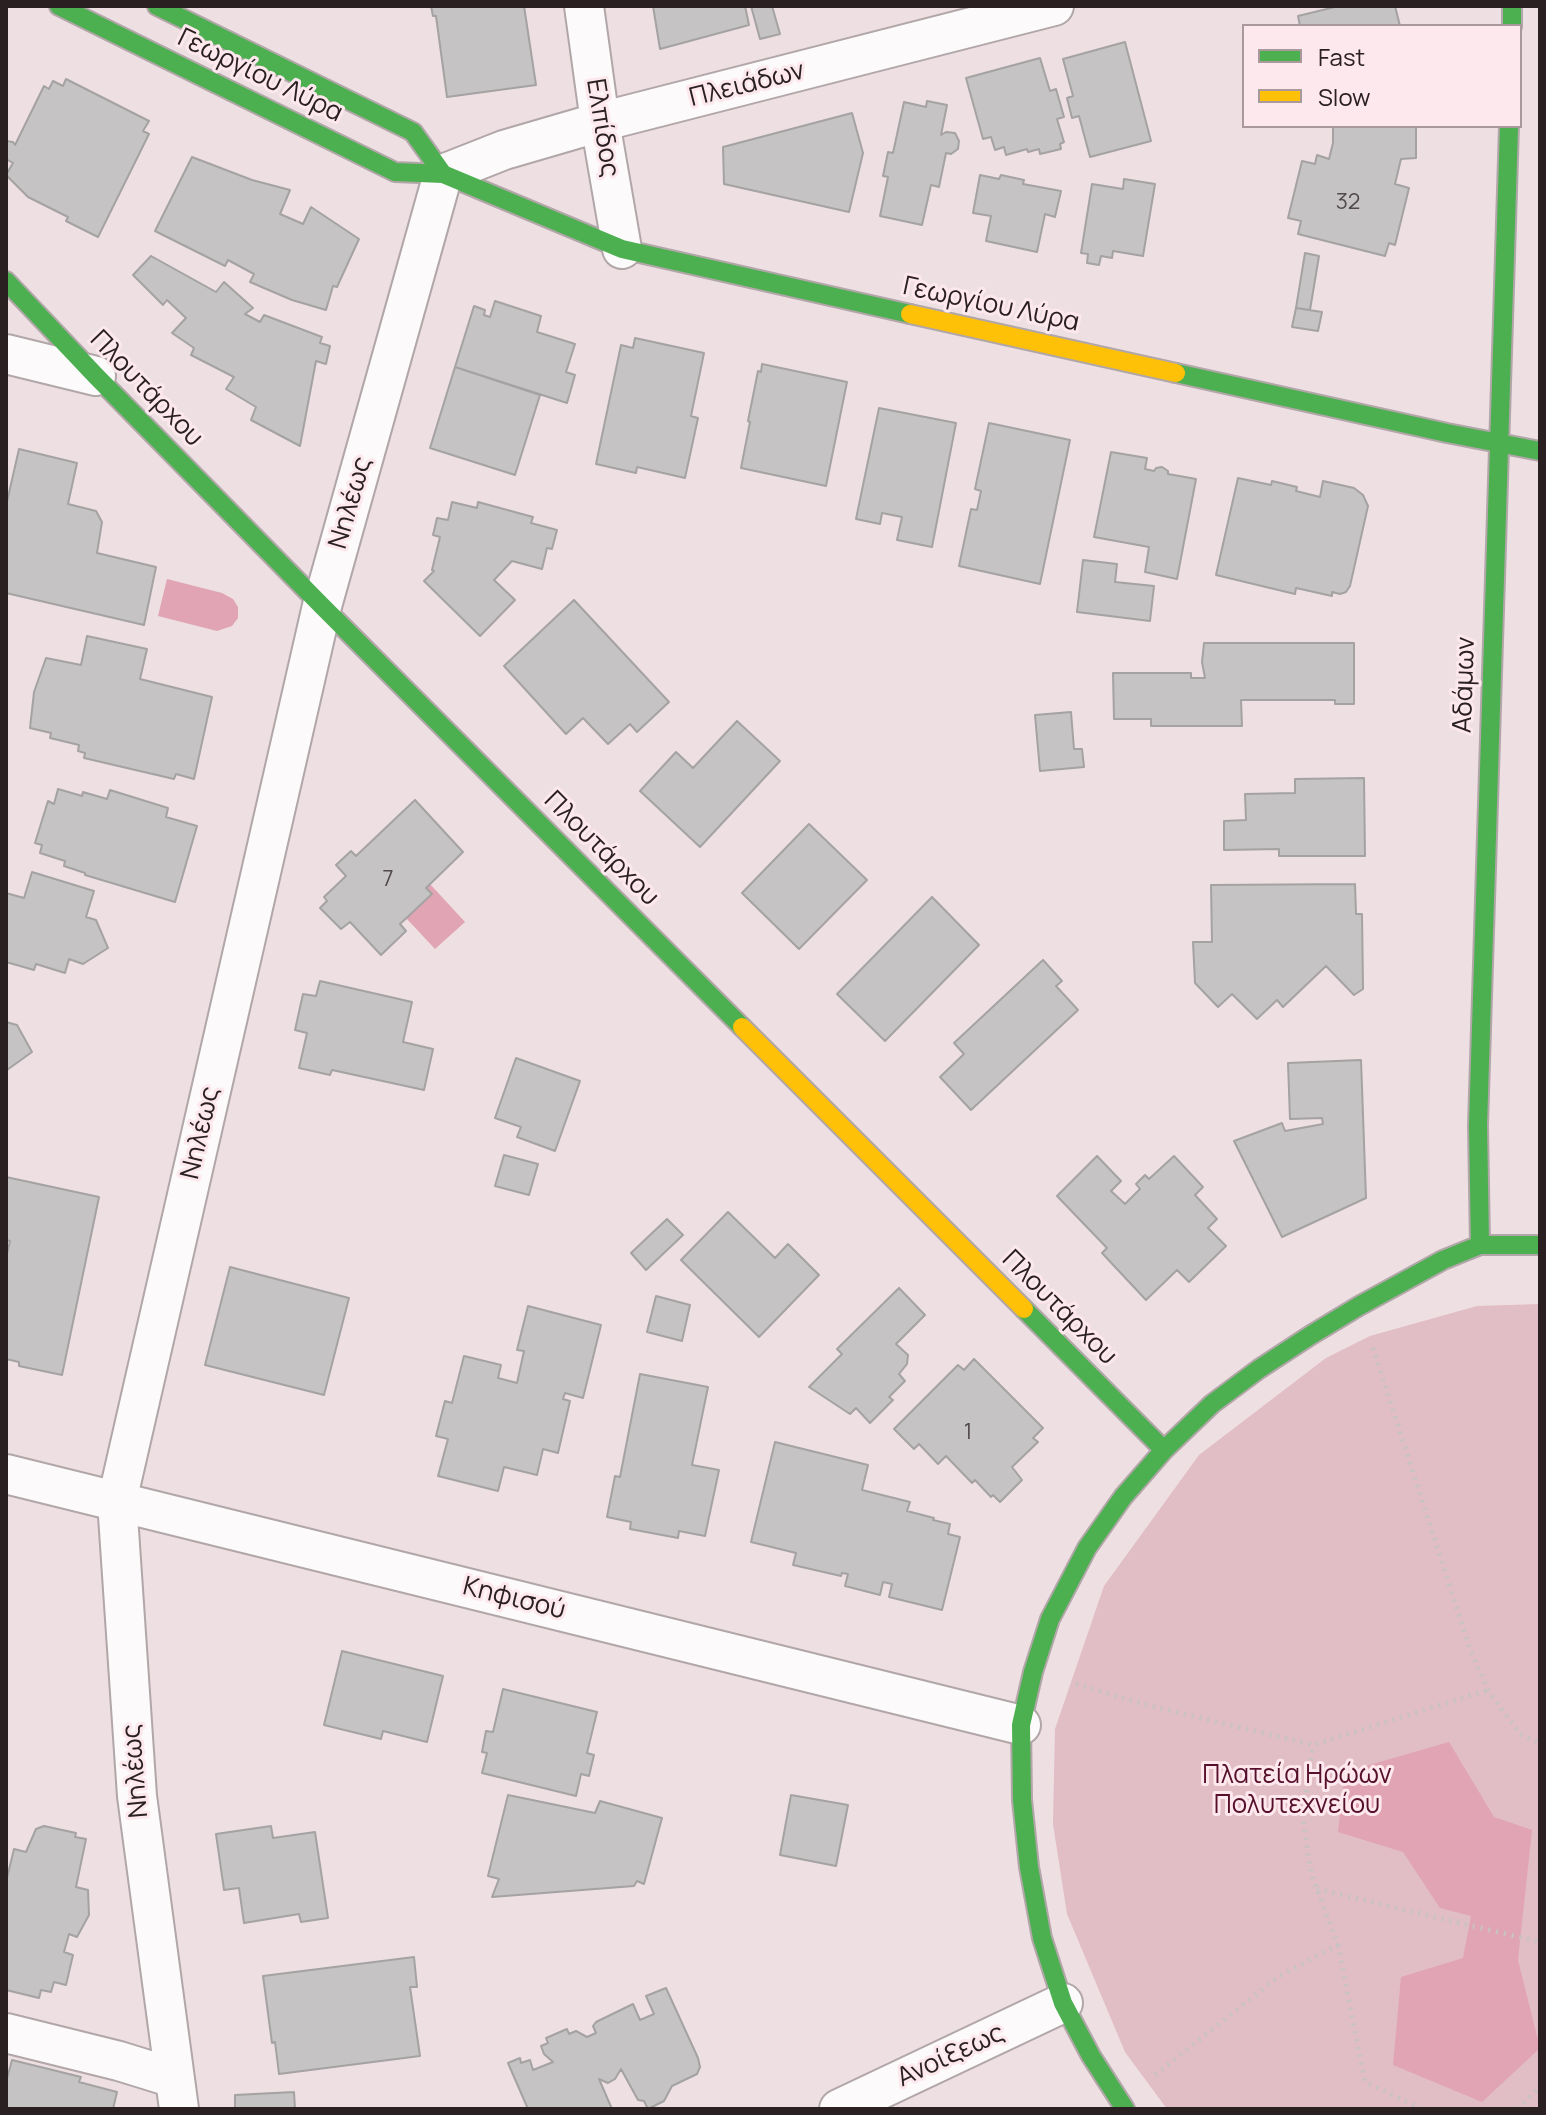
<!DOCTYPE html>
<meta charset="utf-8">
<style>
body{margin:0}
#map{position:relative;width:1546px;height:2115px;overflow:hidden;background:#eedfe2;font-family:Manrope,sans-serif}
canvas{display:block}
.frame{position:absolute;inset:0;border:8px solid #2a2022;pointer-events:none}
.legend{position:absolute;left:1242px;top:24px;width:280px;height:104px;box-sizing:border-box;background:#fde8ed;border:2px solid #a9989c;margin:0;padding:10px 14px;list-style:none;font-size:24px;color:#2a2022}
.legend li{display:flex;align-items:center;gap:16px;height:40px}
.legend b{width:40px;border:2px solid #a9989c}
</style>
<div id="map">
<canvas width="1546" height="2115"></canvas>
<div class="frame"></div>
<ul class="legend">
<li><b style="height:10px;background:#4caf50"></b>Fast</li>
<li><b style="height:10px;background:#ffc107"></b>Slow</li>
</ul>
</div>
<script>
const ctx = document.querySelector('canvas').getContext('2d');
ctx.lineJoin = 'round';
function fillPath(path, color) {
  ctx.fillStyle = color;
  ctx.fill(path, 'evenodd');
}
function toPath(rows) {
  const path = new Path2D();
  for (const r of rows) {
    path.moveTo(r[0], r[1]);
    for (let i = 2; i < r.length; i += 2) path.lineTo(r[i], r[i + 1]);
  }
  return path;
}
function trace(path, color, width, dash) {
  ctx.strokeStyle = color;
  ctx.lineWidth = width;
  ctx.lineCap = dash ? 'butt' : 'round';
  ctx.setLineDash(dash || []);
  ctx.stroke(path);
}
function write(font, color, halo, rows, align = 'center') {
  ctx.font = font + ' Manrope,sans-serif';
  ctx.lineWidth = 6;
  ctx.setLineDash([]);
  ctx.textBaseline = 'middle';
  ctx.strokeStyle = halo;
  ctx.fillStyle = color;
  for (const [text, x, y, turn = 0] of rows) {
    ctx.save();
    ctx.translate(x, y);
    ctx.rotate((+turn || 0) * Math.PI / 180);
    ctx.textAlign = isNaN(turn) ? turn : align;
    if (halo) ctx.strokeText(text, 0, 0);
    ctx.fillText(text, 0, 0);
    ctx.restore();
  }
}
fillPath(toPath([
 [1540,1304,1540,2109,1167,2109,1125,2052,1067,1914,1053,1824,1055,1729,1104,1586,1199,1455,1326,1358,1370,1336,1477,1306]
]), '#e1bdc5');
fillPath(toPath([
 [167,579,222,593,233,599,238,607,238,618,232,626,217,631,158,616],
 [430,884,465,922,435,949,406,918,431,894,426,888],
 [1449,1742,1494,1817,1532,1830,1518,1960,1540,2048,1482,2102,1393,2065,1401,1977,1463,1958,1471,1916,1440,1908,1403,1852,1338,1832,1345,1772]
]), '#e1a4b4');
const building = toPath([
 [431,6,524,6,536,85,447,97,436,16,433,16,431,6],
 [653,6,745,6,749,25,660,49,653,6],
 [751,6,772,6,780,34,760,39,751,6],
 [1339,6,1395,6,1400,26,1300,26,1298,16,1339,6],
 [1125,42,1151,141,1090,157,1079,116,1072,118,1067,98,1073,96,1063,59,1125,42],
 [1040,58,1050,91,1056,89,1064,117,1057,119,1064,142,1060,144,1061,149,1040,154,1039,149,1028,152,1027,149,1006,155,1004,147,995,150,991,137,983,139,966,78,1040,58],
 [66,79,149,121,143,131,149,134,98,237,66,221,68,217,28,197,6,175,13,163,6,159,6,141,13,142,15,145,44,86,49,89,53,81,63,86,66,79],
 [927,101,947,105,941,135,946,132,955,133,959,141,958,149,951,154,946,153,939,187,931,185,922,225,880,216,888,177,883,176,888,152,893,153,904,102,926,107,927,101],
 [852,113,863,153,849,212,724,184,723,147,852,113],
 [1333,126,1416,126,1416,158,1401,159,1395,184,1409,188,1395,245,1389,243,1385,256,1298,234,1301,221,1288,218,1302,161,1315,164,1317,155,1329,159,1333,143,1333,126],
 [192,157,252,180,290,190,280,214,303,224,311,207,359,239,337,287,333,286,326,310,292,300,250,282,254,274,228,260,225,266,155,231,192,157],
 [980,175,999,179,1001,175,1024,180,1023,184,1061,191,1055,217,1045,214,1037,252,986,241,991,216,973,213,980,175],
 [1124,179,1155,184,1143,256,1113,251,1112,258,1101,256,1099,265,1087,263,1088,254,1081,253,1092,184,1123,189,1124,179],
 [1305,253,1319,256,1310,310,1296,308,1305,253],
 [151,256,216,292,224,282,253,308,245,314,260,322,264,315,322,337,320,343,330,346,326,364,316,361,300,446,251,420,256,407,226,389,234,377,191,355,194,348,172,333,186,318,167,300,163,305,133,275,151,256],
 [495,301,541,316,537,332,575,344,566,372,575,375,567,403,455,367,474,306,485,310,484,315,490,317,495,301],
 [1296,308,1322,312,1318,331,1292,327,1296,308],
 [635,338,704,353,691,416,698,418,685,478,637,467,636,473,596,464,621,345,633,348,635,338],
 [762,364,847,382,826,486,741,468,750,422,748,421,758,371,761,372,762,364],
 [455,367,540,395,515,475,430,448,455,367],
 [879,408,956,423,932,547,897,540,902,517,882,513,880,524,856,519,879,408],
 [989,423,1070,440,1040,584,959,566,971,509,977,510,981,491,975,489,989,423],
 [19,449,77,463,68,504,96,511,102,522,97,553,156,567,144,625,6,593,6,506,19,449],
 [1111,452,1147,458,1145,469,1154,471,1156,468,1162,467,1168,471,1168,474,1196,479,1177,579,1145,572,1149,547,1094,537,1111,452],
 [1238,478,1271,485,1272,481,1297,487,1296,491,1320,497,1323,481,1354,488,1363,495,1368,506,1350,586,1346,592,1340,594,1332,592,1332,596,1296,588,1295,594,1216,575,1238,478],
 [452,502,477,508,478,502,533,517,531,523,557,530,552,549,547,548,542,569,512,561,494,580,515,600,480,636,424,581,434,571,432,570,440,537,433,535,437,518,448,520,452,502],
 [1083,560,1117,564,1115,582,1154,586,1150,621,1077,612,1083,560],
 [574,600,669,702,637,732,630,724,608,744,583,718,566,734,504,666,574,600],
 [87,636,147,649,140,679,212,697,194,779,176,774,174,779,84,758,85,753,78,751,79,745,50,738,51,733,30,728,34,692,46,658,81,665,87,636],
 [1204,643,1354,643,1354,704,1335,704,1335,700,1241,700,1242,726,1151,726,1151,719,1114,719,1113,673,1191,673,1191,678,1205,678,1202,662,1204,643],
 [1071,712,1074,749,1082,749,1084,767,1040,771,1035,715,1071,712],
 [737,721,780,761,700,847,640,791,676,752,693,768,737,721],
 [1364,778,1365,856,1279,856,1279,849,1224,850,1224,821,1246,820,1245,794,1295,793,1295,779,1364,778],
 [58,789,82,796,83,792,107,799,110,790,168,808,166,817,197,826,175,902,85,875,85,873,64,866,65,861,40,853,42,845,35,843,48,801,54,804,58,789],
 [415,800,463,852,426,888,432,894,400,924,406,931,381,955,350,922,341,929,320,908,327,901,324,897,346,876,336,865,351,851,356,856,415,800],
 [809,824,867,880,799,949,742,893,809,824],
 [32,872,94,891,86,917,96,920,108,948,83,964,69,959,65,973,36,964,34,970,6,962,6,893,24,898,32,872],
 [1355,884,1356,914,1362,914,1363,989,1354,995,1326,966,1283,1007,1277,1000,1257,1019,1232,994,1218,1007,1195,983,1193,942,1212,942,1211,885,1355,884],
 [932,897,979,945,885,1041,837,994,932,897],
 [1043,960,1062,981,1056,986,1078,1010,971,1110,940,1077,964,1054,954,1043,1043,960],
 [320,981,412,1002,403,1042,433,1049,424,1090,332,1070,330,1075,299,1068,307,1033,295,1030,303,994,316,996,320,981],
 [6,1022,17,1025,32,1052,7,1070,6,1022],
 [516,1058,580,1081,555,1151,517,1137,521,1127,495,1118,516,1058],
 [1361,1060,1366,1198,1282,1237,1234,1141,1282,1123,1285,1131,1323,1124,1322,1118,1290,1119,1288,1063,1361,1060],
 [504,1155,538,1164,529,1195,495,1186,504,1155],
 [1097,1156,1121,1181,1111,1191,1125,1204,1140,1189,1136,1184,1145,1175,1149,1179,1174,1156,1203,1187,1195,1195,1217,1219,1208,1228,1226,1246,1189,1282,1177,1270,1146,1300,1102,1253,1107,1248,1057,1196,1097,1156],
 [6,1177,99,1197,62,1375,19,1366,19,1362,6,1359,6,1258,10,1241,6,1240,6,1177],
 [728,1212,775,1258,788,1244,819,1275,759,1337,681,1260,728,1212],
 [667,1219,683,1235,646,1270,631,1253,667,1219],
 [230,1267,349,1298,324,1395,205,1365,230,1267],
 [899,1288,925,1315,896,1344,908,1355,907,1364,899,1374,905,1381,889,1397,893,1400,870,1423,856,1408,850,1414,809,1387,842,1354,837,1349,899,1288],
 [656,1296,690,1305,682,1341,647,1332,656,1296],
 [528,1306,601,1325,583,1398,565,1393,563,1399,570,1401,558,1453,543,1449,537,1475,504,1467,498,1491,438,1476,448,1439,436,1436,445,1401,452,1403,464,1356,501,1365,498,1378,517,1383,524,1351,517,1350,528,1306],
 [974,1359,1043,1428,1033,1438,1038,1442,1012,1467,1022,1480,1000,1502,993,1495,991,1497,975,1480,972,1483,946,1456,938,1464,919,1444,914,1449,894,1429,958,1365,964,1370,974,1359],
 [640,1374,708,1387,692,1465,719,1470,705,1536,679,1531,678,1538,630,1529,631,1522,607,1517,615,1476,620,1477,640,1374],
 [775,1442,868,1465,862,1490,910,1502,907,1511,934,1518,933,1520,950,1524,948,1534,960,1537,942,1610,889,1597,892,1584,883,1582,880,1595,845,1586,848,1574,842,1573,841,1576,793,1565,796,1553,751,1542,775,1442],
 [342,1651,443,1676,427,1742,383,1731,381,1739,324,1725,342,1651],
 [503,1689,597,1712,587,1753,594,1755,589,1776,581,1774,576,1796,482,1773,487,1753,482,1752,486,1731,493,1732,503,1689],
 [508,1795,595,1813,600,1801,662,1818,644,1884,637,1881,634,1886,492,1897,499,1879,488,1876,508,1795],
 [791,1795,848,1805,836,1866,780,1855,791,1795],
 [44,1826,76,1833,75,1837,86,1839,76,1887,88,1890,89,1915,77,1937,69,1934,64,1952,73,1955,66,1985,54,1982,51,1992,41,1990,39,1998,6,1990,6,1882,14,1849,26,1852,36,1829,44,1826],
 [271,1826,273,1838,315,1832,328,1918,301,1922,299,1914,244,1923,239,1888,224,1890,216,1834,271,1826],
 [414,1957,417,1987,410,1987,420,2056,279,2074,275,2042,272,2043,263,1976,414,1957],
 [666,1988,698,2058,700,2067,697,2074,672,2086,664,2101,648,2109,644,2101,638,2100,621,2069,615,2079,608,2083,599,2079,612,2109,528,2109,508,2063,520,2058,521,2063,530,2060,533,2070,553,2062,544,2054,541,2046,548,2043,546,2038,567,2029,569,2034,576,2031,587,2037,596,2033,593,2026,596,2022,633,2004,640,2020,654,2014,646,1996,666,1988],
 [12,2060,81,2077,79,2082,117,2092,113,2109,6,2109,6,2082,12,2060],
 [294,2092,295,2109,235,2109,235,2095,294,2092]
]);
fillPath(building, '#c5c3c3');
trace(building, '#a4a2a2', 2);
const street = toPath([
 [584,6,600,122,622,249],
 [6,354,96,376],
 [6,1474,1021,1725],
 [6,2033,119,2061,174,2078],
 [179,2109,137,1796,117,1501,322,606,443,174,504,150,600,122,1054,6],
 [839,2109,1063,2003]
]);
const fast = toPath([
 [59,6,395,172,443,174,622,249,910,314],
 [157,6,413,132,443,174],
 [1512,6,1512,26],
 [6,281,96,376,322,606,742,1027],
 [1176,373,1447,433,1540,451],
 [1480,1245,1478,1125,1509,126],
 [1024,1309,1164,1450],
 [1125,2109,1091,2056,1063,2003,1042,1938,1029,1867,1022,1800,1021,1725,1033,1672,1050,1619,1087,1548,1123,1497,1164,1450,1212,1404,1259,1369,1311,1335,1359,1306,1443,1260,1480,1245,1540,1245]
]);
const slow = toPath([
 [910,314,1176,373],
 [742,1027,1024,1309]
]);
trace(street, '#b1a6a8', 42);
trace(fast, '#b1a6a8', 22);
trace(slow, '#b1a6a8', 22);
trace(toPath([
 [1373,1348,1471,1652,1488,1690,1520,1734,1540,1743],
 [1076,1684,1143,1704,1313,1745,1488,1690],
 [1317,1889,1540,1942],
 [1338,1945,1365,2082,1422,2109],
 [1155,2075,1279,1976,1338,1945,1311,1873,1303,1818,1313,1745],
 [1518,2109,1540,2087]
]), '#c7c3c4', 5, [2, 6]);
trace(street, '#fcfafb', 38);
trace(fast, '#4caf50', 18);
trace(slow, '#ffc107', 18);
write('22px', '#51494a', null, [
 ["32",1348,203],
 ["7",388,880],
 ["1",968,1433]
]);
write('26px', '#2a2022', '#fde8ed', [
 ["Γεωργίου Λύρα",260,76,26],
 ["Πλειάδων",747,85,-14],
 ["Ελπίδος",602,128,81],
 ["Γεωργίου Λύρα",991,305,12],
 ["Πλουτάρχου",146,389,46],
 ["Νηλέως",351,503,-74],
 ["Αδάμων",1465,685,-88],
 ["Πλουτάρχου",601,849,45],
 ["Νηλέως",201,1133,-77],
 ["Πλουτάρχου",1059,1308,45],
 ["Κηφισού",514,1599,14],
 ["Νηλέως",136,1771,-95],
 ["Ανοίξεως",951,2056,-25]
]);
write('26px', '#57102b', '#fde8ed', [
 ["Πλατεία Ηρώων",1297,1776],
 ["Πολυτεχνείου",1297,1806]
]);
</script>
